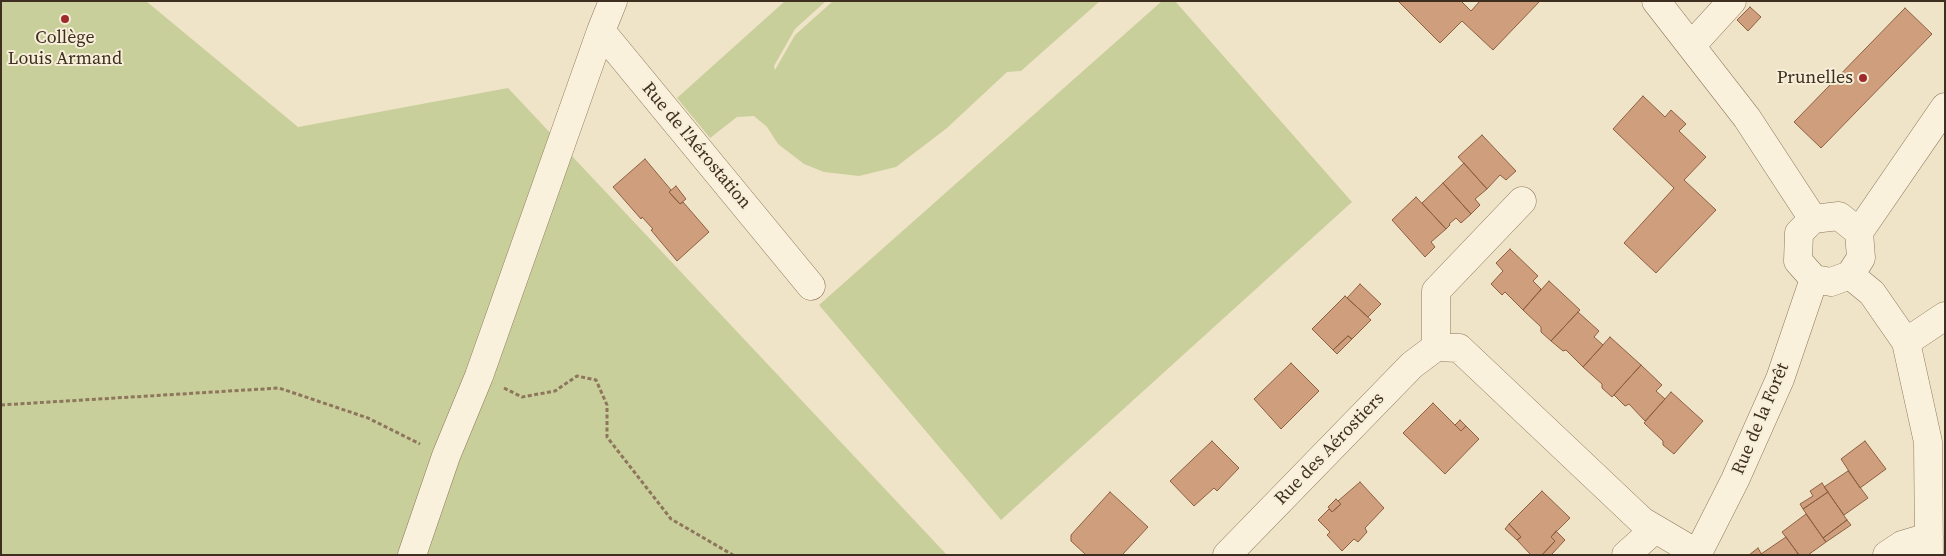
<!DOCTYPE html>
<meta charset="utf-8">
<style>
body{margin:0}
#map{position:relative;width:1946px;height:556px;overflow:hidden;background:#f0e4c8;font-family:"Source Serif 4",serif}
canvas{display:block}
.frame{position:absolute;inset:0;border:2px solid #3d2e20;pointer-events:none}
</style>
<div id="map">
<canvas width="1946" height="556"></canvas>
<div class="frame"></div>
</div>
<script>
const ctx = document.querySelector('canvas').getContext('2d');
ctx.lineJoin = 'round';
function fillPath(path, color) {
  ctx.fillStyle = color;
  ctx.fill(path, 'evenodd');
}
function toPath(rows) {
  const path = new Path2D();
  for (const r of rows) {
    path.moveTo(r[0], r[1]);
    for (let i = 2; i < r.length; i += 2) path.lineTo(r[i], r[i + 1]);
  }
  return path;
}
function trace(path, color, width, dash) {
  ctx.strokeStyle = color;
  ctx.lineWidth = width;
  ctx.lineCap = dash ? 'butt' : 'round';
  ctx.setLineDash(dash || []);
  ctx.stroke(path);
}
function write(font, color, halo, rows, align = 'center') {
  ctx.font = font + ' "Source Serif 4",serif';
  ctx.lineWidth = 4;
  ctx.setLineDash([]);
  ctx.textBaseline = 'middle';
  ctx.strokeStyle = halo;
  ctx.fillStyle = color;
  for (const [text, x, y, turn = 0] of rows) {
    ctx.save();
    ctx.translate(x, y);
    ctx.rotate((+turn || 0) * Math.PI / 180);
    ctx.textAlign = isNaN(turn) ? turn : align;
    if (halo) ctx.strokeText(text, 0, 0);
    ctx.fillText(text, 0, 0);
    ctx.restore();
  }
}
fillPath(toPath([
 [1,1,146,1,298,127,508,88,947,555,1,555],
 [785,1,826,1,795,29,774,66,775,70,795,35,833,1,1100,1,1021,71,1007,72,947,128,896,167,859,176,824,172,804,164,778,144,767,127,754,116,737,117,710,138,677,98],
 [1162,1,1175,1,1352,202,1001,520,819,305]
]), '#c9cf9b');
const building = toPath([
 [1398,1,1461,1,1471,11,1480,1,1540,1,1493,50,1462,21,1440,43,1398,1],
 [1750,7,1761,17,1748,31,1737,20,1750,7],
 [1905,8,1932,34,1821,148,1794,122,1905,8],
 [1643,96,1665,117,1671,110,1686,124,1679,131,1706,157,1684,180,1716,210,1656,273,1624,243,1674,188,1613,129,1643,96],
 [1482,135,1516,171,1506,180,1500,175,1487,189,1458,157,1482,135],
 [645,159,671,190,669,192,680,204,683,202,709,232,677,261,651,230,653,229,642,217,641,219,613,187,645,159],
 [1464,163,1487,189,1475,199,1480,205,1471,214,1443,183,1464,163],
 [1443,183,1471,214,1461,223,1456,218,1449,224,1450,225,1446,229,1422,203,1443,183],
 [676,186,686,199,680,204,669,192,676,186],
 [1416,197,1446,229,1431,242,1435,247,1425,257,1392,220,1416,197],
 [1510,249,1538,276,1533,281,1541,289,1523,310,1505,292,1502,295,1491,284,1503,271,1496,263,1510,249],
 [1549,281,1580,310,1551,341,1541,332,1541,327,1523,310,1549,281],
 [1360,284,1381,304,1368,317,1347,298,1360,284],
 [1345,296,1371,320,1352,339,1348,336,1333,350,1312,329,1345,296],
 [1578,312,1599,331,1594,337,1603,345,1583,367,1566,350,1563,351,1551,341,1578,312],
 [1348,336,1352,339,1337,354,1333,350,1348,336],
 [1610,337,1641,365,1612,397,1602,388,1602,384,1583,367,1610,337],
 [1291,363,1319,391,1281,429,1254,399,1291,363],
 [1641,365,1662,385,1656,391,1665,399,1645,421,1629,404,1625,406,1614,395,1641,365],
 [1671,392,1703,421,1674,454,1663,445,1663,441,1644,423,1671,392],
 [1433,403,1461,431,1466,426,1479,439,1445,474,1403,433,1433,403],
 [1460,420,1466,426,1461,431,1455,425,1460,420],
 [1212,441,1239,468,1217,491,1214,488,1194,506,1170,481,1212,441],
 [1865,441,1886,469,1860,488,1841,459,1865,441],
 [1848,471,1868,498,1844,515,1824,487,1848,471],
 [1360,482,1384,508,1365,528,1367,532,1358,542,1354,539,1342,551,1327,535,1330,532,1318,520,1329,509,1332,512,1341,504,1338,501,1360,482],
 [1822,483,1828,492,1803,509,1800,504,1813,496,1810,491,1822,483],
 [1542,491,1570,518,1551,537,1555,541,1542,555,1531,555,1517,540,1521,537,1509,524,1542,491],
 [1110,492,1148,527,1122,555,1086,555,1071,541,1071,535,1110,492],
 [1828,492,1847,520,1823,538,1803,509,1828,492],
 [1336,499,1341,504,1332,512,1328,507,1336,499],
 [1806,514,1826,542,1808,555,1799,555,1782,532,1806,514],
 [1847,520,1851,525,1826,542,1823,538,1847,520],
 [1509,524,1521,537,1517,540,1505,529,1509,524],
 [1556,531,1565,540,1551,555,1542,555,1555,541,1551,537,1556,531],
 [1786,537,1799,555,1762,555,1761,554,1786,537],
 [1758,548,1762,555,1749,555,1758,548]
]);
fillPath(building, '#cf9f7d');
trace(building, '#8d5f41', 1);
const minor = toPath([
 [613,1,601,31,811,286],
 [1656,1,1747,118,1813,219],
 [1691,46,1732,1],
 [1839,216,1859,232,1861,258,1850,275,1831,282,1814,279,1798,261,1799,233,1813,219,1839,216],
 [1859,232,1945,107],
 [1850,275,1872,293,1906,342,1928,442,1929,555],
 [1906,342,1945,316],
 [1436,347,1436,291,1522,201],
 [412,555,446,456,479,376,601,31],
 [1227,555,1412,365,1436,347,1459,348,1642,521,1698,554],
 [1626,555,1655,529],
 [1697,555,1735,480,1780,379,1814,279],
 [1887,555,1902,545,1929,537]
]);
trace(minor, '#8d765c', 29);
trace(toPath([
 [504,388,522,397,555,391,577,376,596,380,607,405,607,437,671,519,733,555],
 [1,405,279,388,368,418,420,444]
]), '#8d765c', 3, [4, 2.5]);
trace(minor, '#faf1dc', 28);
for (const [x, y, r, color] of [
 [65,19,5,"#9e2a2b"],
 [1863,78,5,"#9e2a2b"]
]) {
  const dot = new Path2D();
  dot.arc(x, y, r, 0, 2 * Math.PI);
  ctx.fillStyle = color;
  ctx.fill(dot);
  trace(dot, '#f7eed8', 2);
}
write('18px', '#3d2e20', '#f7eed8', [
 ["Collège",65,38],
 ["Louis Armand",65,59],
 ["Prunelles",1853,78,"right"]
]);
write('18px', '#3d2e20', '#f7eed8', [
 ["Rue de l'Aérostation",696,146,50],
 ["Rue de la Forêt",1761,419,-67],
 ["Rue des Aérostiers",1330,449,-46]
]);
</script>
